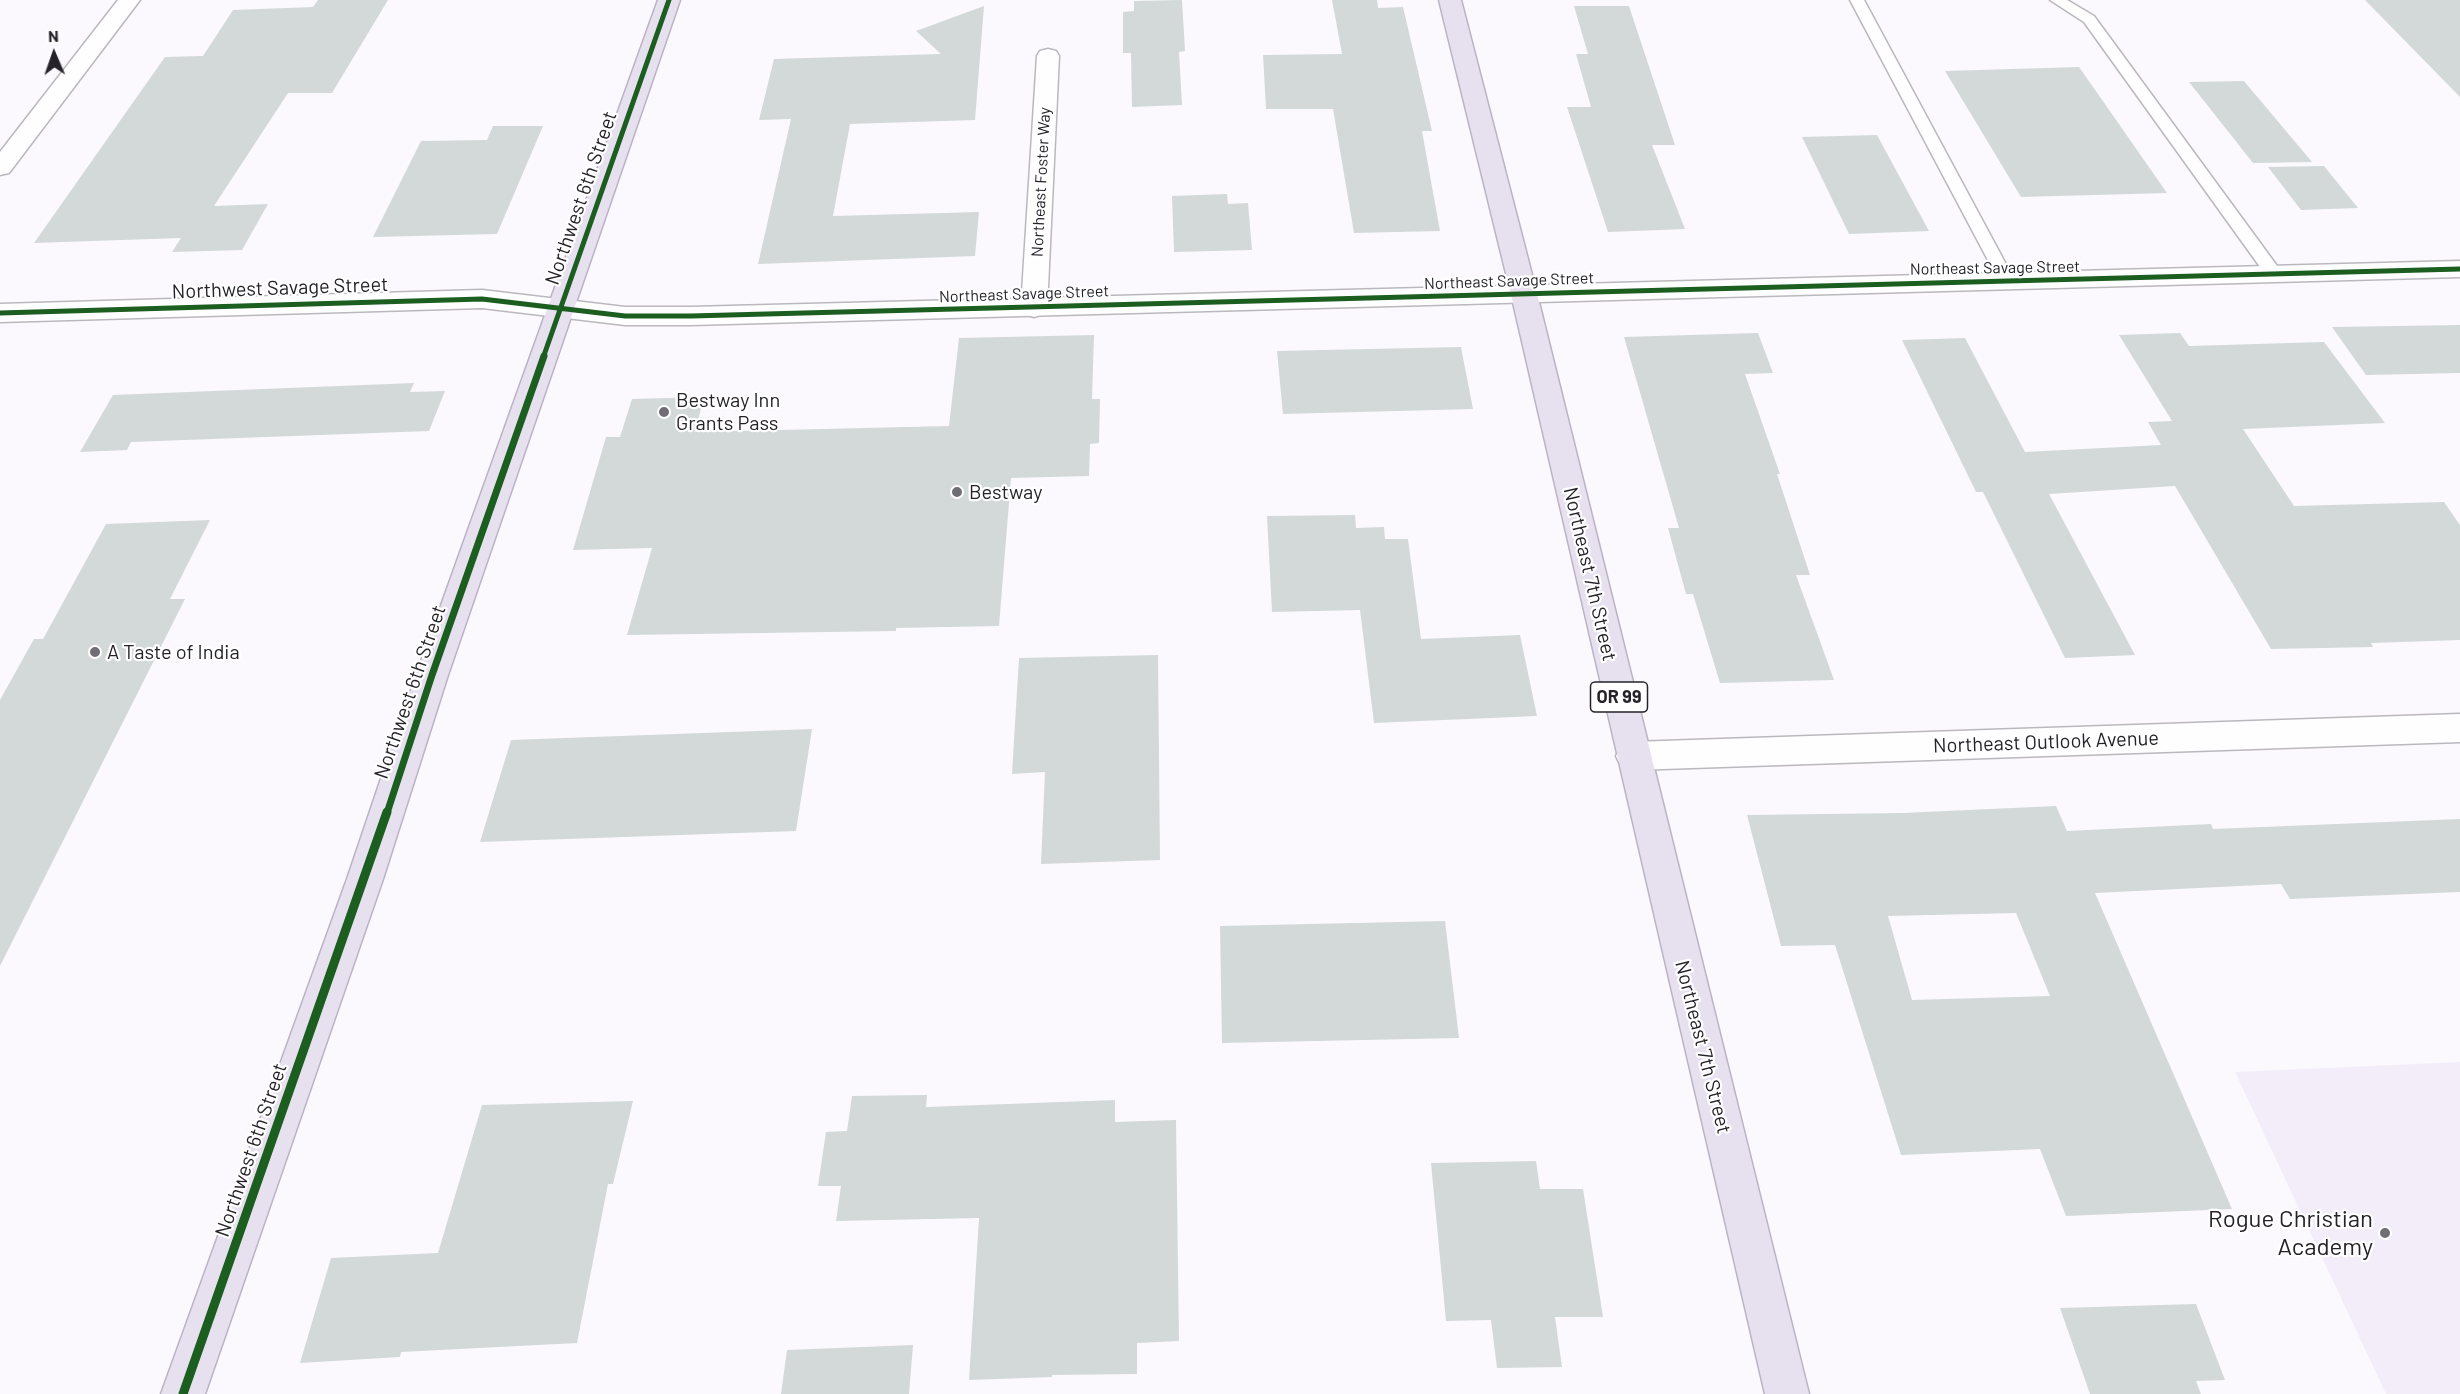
<!DOCTYPE html>
<style>
body{margin:0}
#map{position:relative;width:2460px;height:1394px;overflow:hidden;background:#fbf9fe;font-family:Barlow,sans-serif}
canvas{display:block}
.north{position:absolute;left:24px;top:24px;width:60px;height:60px;-webkit-text-stroke:4px #fff;paint-order:stroke;rotate:358deg;font-size:16px;font-weight:700;line-height:24px;text-align:center;color:#252329}
.north::after{content:'';display:block;margin:auto;width:21px;height:27px;background:#252329;clip-path:polygon(50% 0,100% 100%,50% 72%,0 100%)}
</style>
<div id="map">
<canvas width="2460" height="1394"></canvas>
<div class="north">N</div>
</div>
<script>
const ctx = document.querySelector('canvas').getContext('2d');
ctx.lineJoin = 'round';
function fillPath(path, color) {
  ctx.fillStyle = color;
  ctx.fill(path, 'evenodd');
}
function toPath(rows) {
  const path = new Path2D();
  for (const r of rows) {
    path.moveTo(r[0], r[1]);
    for (let i = 2; i < r.length; i += 2) path.lineTo(r[i], r[i + 1]);
  }
  return path;
}
function trace(path, color, width, dash) {
  ctx.strokeStyle = color;
  ctx.lineWidth = width;
  ctx.lineCap = dash ? 'butt' : 'round';
  ctx.setLineDash(dash || []);
  ctx.stroke(path);
}
function write(font, color, halo, rows, align = 'center') {
  ctx.font = font + ' Barlow,sans-serif';
  ctx.lineWidth = 4.5;
  ctx.setLineDash([]);
  ctx.textBaseline = 'middle';
  ctx.strokeStyle = halo;
  ctx.fillStyle = color;
  for (const [text, x, y, turn = 0] of rows) {
    ctx.save();
    ctx.translate(x, y);
    ctx.rotate((+turn || 0) * Math.PI / 180);
    ctx.textAlign = isNaN(turn) ? turn : align;
    if (halo) ctx.strokeText(text, 0, 0);
    ctx.fillText(text, 0, 0);
    ctx.restore();
  }
}
fillPath(toPath([
 [2460,1062,2460,1394,2386,1394,2235,1072]
]), '#f3edfa');
fillPath(toPath([
 [318,0,388,0,332,93,288,93,214,206,268,204,242,250,172,252,181,238,34,243,165,57,203,56,233,10,313,7],
 [1182,0,1185,51,1179,52,1182,105,1132,107,1131,53,1123,53,1123,12,1134,11,1134,1],
 [1332,0,1377,0,1378,8,1403,7,1432,131,1422,131,1440,231,1354,233,1333,109,1266,109,1263,55,1342,54],
 [2365,0,2460,0,2460,97],
 [984,6,975,120,850,124,833,216,979,212,975,256,758,264,791,119,759,120,774,59,941,54,916,31],
 [1574,6,1629,6,1675,145,1652,145,1685,229,1608,232,1567,107,1591,107,1576,54,1588,54],
 [2079,67,2098,94,2167,193,2021,197,1945,71],
 [2244,81,2312,162,2253,163,2189,82],
 [493,126,543,126,497,234,373,237,421,141,487,140],
 [1877,135,1929,231,1849,234,1802,137],
 [2324,166,2358,208,2301,210,2268,167],
 [1227,194,1228,204,1248,203,1252,250,1174,252,1172,196],
 [2460,325,2460,373,2366,375,2332,327],
 [1758,333,1773,373,1745,374,1780,474,1777,474,1810,575,1796,575,1834,680,1720,683,1693,594,1686,594,1668,528,1679,528,1624,337],
 [2180,333,2189,346,2324,342,2385,423,2243,429,2294,506,2444,502,2460,525,2460,640,2371,643,2373,647,2271,649,2175,486,2049,494,2135,655,2065,658,1983,492,1976,492,1902,340,1965,338,2025,452,2161,445,2148,422,2172,421,2119,335],
 [1094,335,1092,399,1100,399,1099,443,1090,444,1089,476,1011,478,999,626,896,628,896,631,627,635,652,548,573,550,606,437,620,437,632,399,704,397,695,432,949,426,959,338],
 [1461,347,1473,409,1283,414,1277,351],
 [414,383,410,392,445,391,429,431,131,442,127,450,80,452,113,395],
 [1355,515,1356,528,1384,527,1385,539,1408,539,1421,639,1520,635,1537,716,1374,723,1360,610,1272,612,1267,516],
 [210,520,170,599,185,599,0,966,0,700,34,639,43,639,106,524],
 [1158,655,1160,860,1041,864,1045,772,1012,774,1019,658],
 [812,729,796,831,480,842,511,740],
 [2056,806,2067,831,2211,824,2213,829,2460,819,2460,892,2290,899,2281,884,2095,893,2232,1209,2066,1216,2040,1149,1901,1155,1835,945,1781,946,1747,815,1903,813],
 [2016,913,2050,996,1912,1000,1888,916],
 [1445,921,1459,1038,1222,1043,1220,926],
 [927,1095,926,1107,1115,1100,1115,1122,1176,1120,1179,1341,1137,1343,1137,1374,1052,1375,1052,1377,969,1380,979,1218,836,1221,841,1186,818,1186,826,1132,847,1131,852,1096],
 [633,1101,613,1184,608,1184,577,1343,401,1352,400,1357,300,1363,331,1258,438,1253,482,1105],
 [1536,1161,1540,1189,1583,1189,1603,1317,1555,1317,1562,1367,1497,1368,1491,1320,1446,1321,1431,1163],
 [2196,1304,2225,1380,2196,1381,2201,1394,2090,1394,2060,1308],
 [913,1345,909,1394,781,1394,787,1350]
]), '#d2d9d8');
const lane = toPath([
 [1850,0,1864,0,2015,281,2013,285,2007,286,2001,285,1999,281,1850,0],
 [2050,0,2067,0,2094,16,2280,270,2282,274,2280,278,2268,278,2084,22,2050,0]
]);
const street = toPath([
 [118,0,140,0,9,173,0,175,0,152,118,0],
 [1048,49,1056,51,1059,56,1047,308,1043,314,1034,317,1025,314,1021,308,1037,56,1040,51,1048,49],
 [2460,714,2460,742,1633,770,1621,766,1616,756,1621,746,1633,742,2460,714]
]);
const secondary = toPath([
 [2460,261,2460,277,691,325,625,325,482,308,0,322,0,304,482,290,625,307,691,307,2460,261]
]);
const highway = toPath([
 [658,0,680,0,448,675,383,879,205,1394,161,1394,347,879,416,675,658,0],
 [1439,0,1461,0,1537,294,1809,1394,1765,1394,1511,294,1439,0]
]);
trace(lane, '#bab8bd', 3);
trace(street, '#bab8bd', 3);
trace(secondary, '#bab8bd', 3);
trace(highway, '#bbb3c4', 3);
fillPath(lane, '#fefeff');
fillPath(street, '#fefeff');
fillPath(secondary, '#fefeff');
fillPath(highway, '#e7e0ee');
trace(toPath([
 [0,313,482,299,625,316,691,316,2460,269],
 [543,358,669,0]
]), '#1b5e20', 5);
trace(toPath([
 [387,813,432,675,544,356]
]), '#1b5e20', 7);
trace(toPath([
 [183,1394,387,812]
]), '#1b5e20', 9);
for (const [x, y, r, color] of [
 [664,412,6,"#706e74"],
 [957,492,6,"#706e74"],
 [95,652,6,"#706e74"],
 [2385,1233,6,"#706e74"]
]) {
  const dot = new Path2D();
  dot.arc(x, y, r, 0, 2 * Math.PI);
  ctx.fillStyle = color;
  ctx.fill(dot);
  trace(dot, '#fff', 2);
}
write('16px', '#252329', '#fff', [
 ["Northeast Foster Way",1041,182,-87],
 ["Northeast Savage Street",1995,268,-1],
 ["Northeast Savage Street",1509,281,-2],
 ["Northeast Savage Street",1024,294,-2]
]);
for (const [x, y, w] of [
 [1619,697,57]
]) {
  const box = new Path2D();
  box.roundRect(x - w / 2, y - 15, w, 30, 4.5);
  ctx.fillStyle = '#fff';
  ctx.fill(box);
  trace(box, '#252329', 1.5);
}
write('bold 18px', '#252329', null, [
 ["OR 99",1619,697]
]);
write('20px', '#252329', '#fff', [
 ["Northwest 6th Street",581,198,-71],
 ["Northwest Savage Street",280,288,-2],
 ["Northeast 7th Street",1590,574,77],
 ["Northwest 6th Street",410,692,-71],
 ["Northeast Outlook Avenue",2046,742,-2],
 ["Northeast 7th Street",1703,1047,76],
 ["Northwest 6th Street",251,1150,-71]
]);
write('20px', '#252329', '#fff', [
 ["Bestway Inn",676,400],
 ["Grants Pass",676,423],
 ["Bestway",969,492],
 ["A Taste of India",107,652]
], 'left');
write('24px', '#252329', '#fff', [
 ["Rogue Christian",2373,1219],
 ["Academy",2373,1247]
], 'right');
</script>
